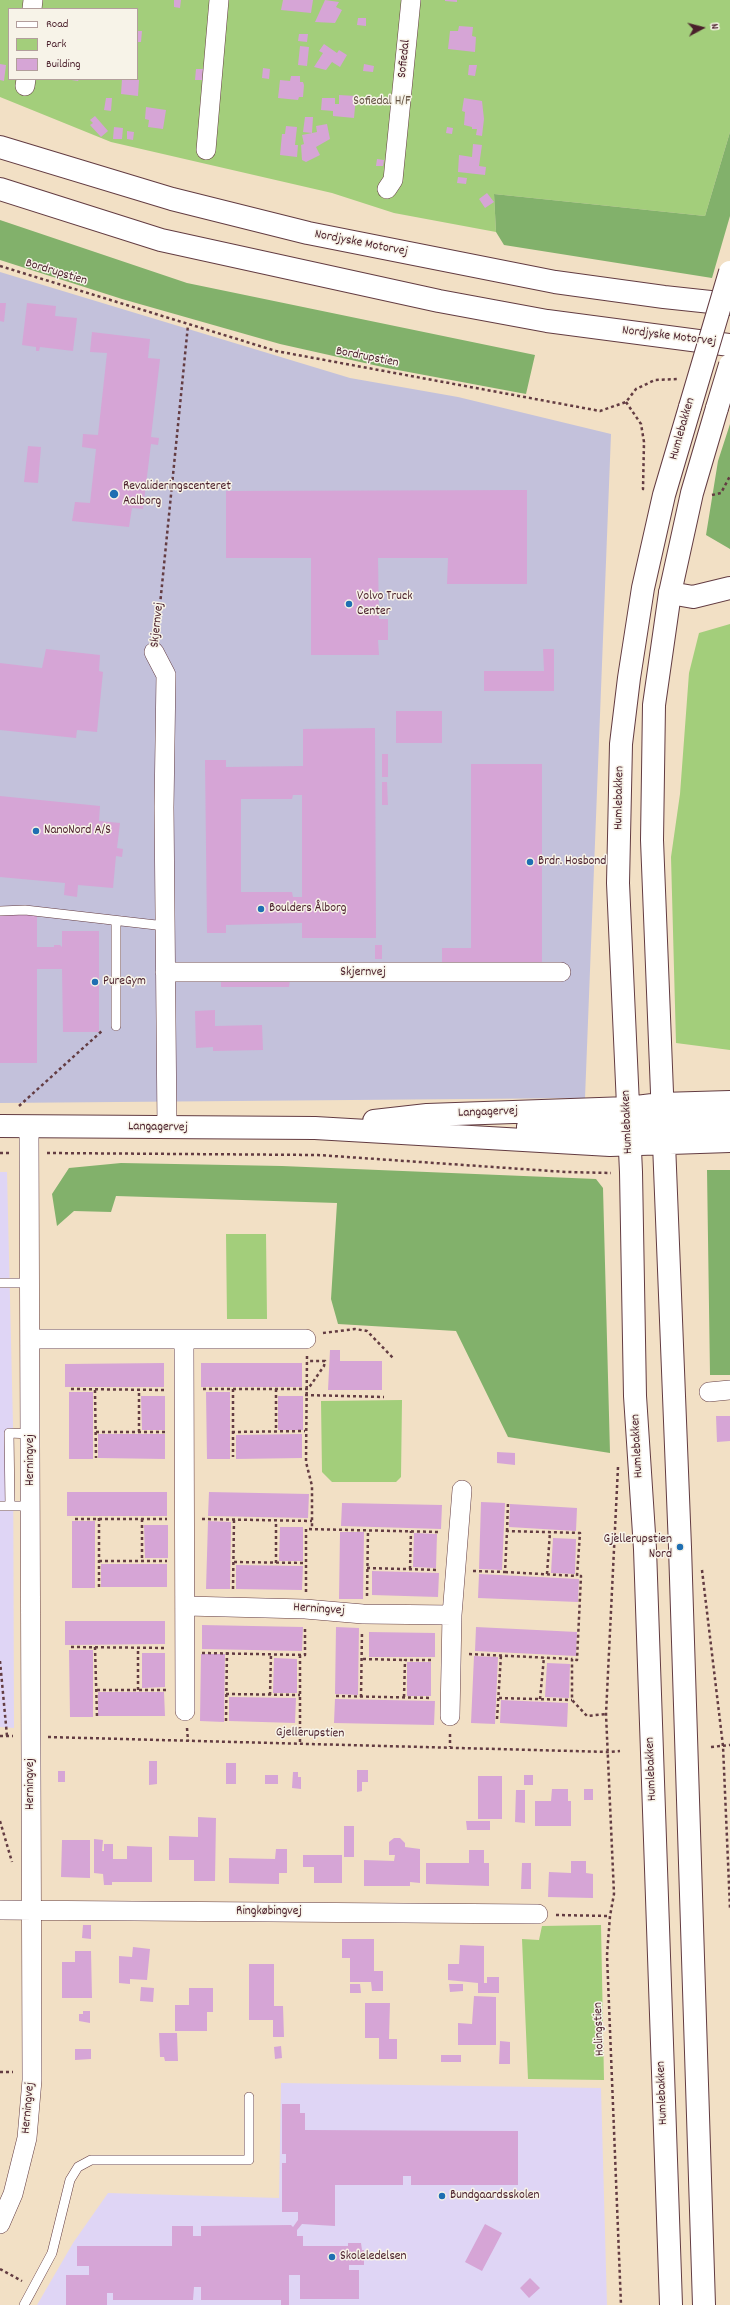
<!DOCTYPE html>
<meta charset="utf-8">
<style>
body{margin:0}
#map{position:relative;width:730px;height:2305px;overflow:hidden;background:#f2e0c5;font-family:Dekko,sans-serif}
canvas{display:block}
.legend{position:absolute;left:8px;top:8px;width:130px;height:72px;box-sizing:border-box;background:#f7f3e8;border:1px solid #b29e9c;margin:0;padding:5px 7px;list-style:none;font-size:12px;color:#4a1f2b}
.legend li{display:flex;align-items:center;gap:8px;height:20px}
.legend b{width:20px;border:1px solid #b29e9c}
.north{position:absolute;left:682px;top:8px;width:40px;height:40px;-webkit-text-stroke:3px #f7f3e8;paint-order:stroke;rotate:83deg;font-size:11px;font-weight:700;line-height:16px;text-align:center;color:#4a1f2b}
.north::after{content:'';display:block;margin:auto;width:14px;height:18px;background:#4a1f2b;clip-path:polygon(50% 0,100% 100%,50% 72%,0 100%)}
</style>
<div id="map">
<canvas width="730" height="2305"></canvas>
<ul class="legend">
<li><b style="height:5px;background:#fff"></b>Road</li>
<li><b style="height:11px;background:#a3ce7b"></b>Park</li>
<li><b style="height:11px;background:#d6a5d6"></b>Building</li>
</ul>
<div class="north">N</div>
</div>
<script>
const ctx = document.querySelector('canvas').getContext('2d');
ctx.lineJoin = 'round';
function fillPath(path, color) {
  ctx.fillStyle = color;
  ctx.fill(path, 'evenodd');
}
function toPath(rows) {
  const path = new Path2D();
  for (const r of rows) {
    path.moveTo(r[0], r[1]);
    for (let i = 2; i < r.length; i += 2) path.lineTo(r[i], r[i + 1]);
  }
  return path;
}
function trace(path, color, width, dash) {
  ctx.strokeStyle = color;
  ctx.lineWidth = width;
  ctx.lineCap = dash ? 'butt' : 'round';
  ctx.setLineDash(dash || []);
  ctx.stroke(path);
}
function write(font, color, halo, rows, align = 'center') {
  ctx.font = font + ' Dekko,sans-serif';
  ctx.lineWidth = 3;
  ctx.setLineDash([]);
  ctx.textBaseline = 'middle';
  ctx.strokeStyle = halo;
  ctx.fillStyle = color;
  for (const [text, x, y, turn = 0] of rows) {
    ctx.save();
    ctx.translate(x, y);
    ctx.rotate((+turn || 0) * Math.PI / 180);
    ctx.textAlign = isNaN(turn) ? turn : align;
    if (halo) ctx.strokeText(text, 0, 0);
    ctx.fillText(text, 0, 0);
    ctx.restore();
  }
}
fillPath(toPath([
 [0,1172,7,1172,13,1425,14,1728,0,1727],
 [281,2083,601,2088,607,2305,37,2305,73,2243,108,2193,279,2198]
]), '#dfd5f5');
fillPath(toPath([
 [0,272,350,378,458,397,611,434,585,1098,0,1103]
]), '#c3c1db');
fillPath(toPath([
 [0,0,730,0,730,132,705,216,494,194,496,232,394,213,332,193,111,142,0,97],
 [9,9,137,9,137,79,9,79],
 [730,624,730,1050,676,1043,671,857,680,794,689,673,699,633],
 [226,1234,266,1234,267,1319,227,1319],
 [402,1400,401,1477,396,1482,332,1482,322,1472,321,1401],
 [601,1925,604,2080,528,2079,522,1939,539,1940,542,1926]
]), '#a3ce7b');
fillPath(toPath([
 [730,132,730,216,712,278,504,245,496,232,494,194,705,216],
 [0,220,187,283,535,355,526,394,387,368,280,344,122,299,0,260],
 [730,424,730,549,706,535,718,461],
 [121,1163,282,1166,596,1179,603,1188,610,1453,508,1437,456,1331,338,1324,331,1299,337,1203,116,1196,111,1212,74,1211,57,1226,52,1194,69,1168],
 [707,1170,730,1170,730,1375,710,1375]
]), '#82b16b');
fillPath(toPath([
 [174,0,181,0,180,8,174,7],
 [283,0,313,0,311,13,281,10],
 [325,0,339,2,336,7,342,10,335,23,315,22],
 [445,0,457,0,457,2,445,1],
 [358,18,366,18,366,26,357,25],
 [459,26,473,27,472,36,476,37,475,52,448,49,450,31,458,31],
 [137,31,142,31,141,42,137,42],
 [299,34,308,34,307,42,298,41],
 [324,44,337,53,339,50,347,55,340,67,332,62,326,70,314,67,323,53,319,51],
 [300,46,309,47,307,66,298,65],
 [0,64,6,65,4,81,0,80],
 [364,64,374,66,373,72,363,71],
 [469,65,477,65,475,76,468,75],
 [263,68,270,69,269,79,262,78],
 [196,69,203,69,202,80,195,80],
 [291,76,300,76,300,82,303,82,304,85,303,97,299,97,298,100,278,98,280,80,290,81],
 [65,79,79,79,78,81],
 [122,79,139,80,138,96,121,94],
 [339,95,356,96,354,118,333,116,333,111,321,110,322,98,335,98,335,104,339,104],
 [106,98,112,98,111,111,104,110],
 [464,98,482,101,484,119,482,136,476,135,477,129,472,129,472,127,464,125,465,112,462,111],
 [146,107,166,110,163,129,148,127,149,120,145,119],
 [95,116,108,131,101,137,90,125,93,123,90,120],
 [305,117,313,117,312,133,303,132],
 [327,124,330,139,316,147,320,155,306,162,302,160,301,145,304,144,302,135,317,132,316,126],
 [286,126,297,127,295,145,298,145,297,157,280,155,282,134,285,134],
 [114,127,123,128,122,139,113,139],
 [447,127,453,128,452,134,446,133],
 [127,131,134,132,133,140,127,139],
 [473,144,482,145,479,166,486,167,485,175,458,172,459,155,472,157],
 [377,159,384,160,383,166,376,166],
 [458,177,467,178,466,184,457,183],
 [487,193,494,202,485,208,479,199],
 [0,303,6,303,4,322,0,321],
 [27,303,56,306,55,316,77,318,73,351,40,347,39,351,36,351,36,347,22,345],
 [92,332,150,339,148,358,160,359,151,437,159,438,158,445,151,444,143,509,132,508,129,527,72,521,75,502,90,503,96,449,82,447,83,434,98,435,107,353,90,352],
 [28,446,41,447,38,483,24,482],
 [527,490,527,584,447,584,448,558,378,558,379,619,388,619,388,640,378,640,379,655,311,655,311,558,226,558,226,491],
 [46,649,100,655,99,671,103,672,97,732,77,730,76,738,0,730,0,663,42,668],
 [543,649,554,649,554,691,484,691,484,671,544,671],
 [396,711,442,711,442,743,396,743],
 [375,728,376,938,302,938,302,923,226,925,226,933,207,933,205,760,226,760,226,767,303,766,303,729],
 [293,795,302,795,302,897,293,897,292,892,241,892,241,799,292,799],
 [382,754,388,754,388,777,382,777],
 [471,764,542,764,542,962,442,962,442,948,471,948],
 [382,782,387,782,388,805,382,805],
 [0,796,100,806,99,821,120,823,117,848,123,849,122,857,116,856,113,888,78,885,77,897,64,895,65,883,0,877],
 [0,915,37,915,37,947,54,947,54,945,60,945,62,947,62,931,99,931,99,1032,63,1032,62,969,37,969,37,1063,0,1063],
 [375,945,382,945,382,959,375,959],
 [221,980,290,980,289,987,221,987],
 [215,1010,215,1026,262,1025,263,1050,213,1051,213,1047,196,1048,195,1011],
 [330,1350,340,1350,340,1361,382,1361,382,1390,328,1390],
 [164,1363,164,1387,65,1387,65,1364],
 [201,1363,302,1363,302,1387,201,1387],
 [69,1392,93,1392,93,1459,69,1459],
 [206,1392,230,1392,230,1459,207,1459],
 [141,1396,165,1396,165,1430,142,1430],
 [278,1396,303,1396,303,1430,278,1430],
 [716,1416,730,1416,730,1441,717,1442],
 [98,1434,165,1434,165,1459,98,1458],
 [302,1434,302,1458,236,1459,236,1435],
 [497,1452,515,1453,515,1465,497,1463],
 [67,1492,167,1492,167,1516,67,1516],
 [209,1492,309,1494,308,1518,208,1516],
 [481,1502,505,1503,502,1570,479,1569],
 [342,1503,442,1505,441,1529,341,1526],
 [510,1504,577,1508,576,1531,509,1527],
 [72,1521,95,1521,95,1588,72,1588],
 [208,1521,231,1522,230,1589,206,1589],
 [144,1525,168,1525,168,1558,145,1558],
 [280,1527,303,1527,303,1561,279,1561],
 [340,1532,364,1532,363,1599,339,1599],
 [414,1533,437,1534,436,1568,413,1567],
 [553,1538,576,1539,575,1574,551,1573],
 [101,1564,167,1564,167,1587,101,1587],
 [236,1565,303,1566,302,1590,236,1589],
 [372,1571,439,1573,438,1597,372,1595],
 [479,1574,579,1579,578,1602,478,1598],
 [65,1621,165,1621,165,1644,65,1645],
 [202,1625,303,1627,302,1651,202,1649],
 [336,1627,359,1628,358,1695,335,1694],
 [476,1627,577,1632,576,1656,475,1651],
 [369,1632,435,1633,435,1657,369,1657],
 [69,1650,93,1650,93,1717,70,1717],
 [142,1653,165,1653,165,1687,142,1688],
 [201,1654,225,1654,224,1722,200,1721],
 [474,1656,498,1657,495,1724,471,1723],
 [274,1658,297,1659,297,1693,273,1693],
 [407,1662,431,1662,431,1696,407,1696],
 [547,1663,570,1664,569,1698,545,1697],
 [98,1692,164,1692,165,1716,98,1716],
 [229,1697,296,1698,295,1723,229,1721],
 [335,1699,435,1701,434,1725,334,1723],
 [501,1700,568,1703,567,1727,500,1723],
 [149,1761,157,1761,157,1784,149,1785],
 [226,1763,236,1763,236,1784,226,1784],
 [357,1770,368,1770,368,1782,362,1782,362,1791,357,1792],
 [58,1771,65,1771,65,1782,58,1782],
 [293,1772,298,1772,298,1777,301,1777,301,1789,292,1788],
 [265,1775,278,1775,278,1784,265,1784],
 [524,1775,533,1775,533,1785,524,1785],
 [478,1776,502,1776,502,1819,478,1819],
 [552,1789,568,1789,568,1801,571,1801,571,1826,535,1826,535,1801,551,1801],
 [584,1789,593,1789,593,1800,584,1800],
 [516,1790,525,1790,525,1823,515,1822],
 [198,1817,216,1818,215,1881,194,1881,194,1860,169,1860,169,1836,198,1837],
 [466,1821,490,1821,490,1830,467,1830],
 [344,1826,354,1826,354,1857,344,1857],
 [394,1838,400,1838,405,1843,405,1847,420,1849,420,1883,410,1882,410,1886,364,1886,364,1860,394,1861,395,1855,389,1855,389,1842],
 [94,1839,103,1840,102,1851,104,1851,104,1844,113,1844,113,1859,127,1859,127,1846,152,1847,152,1882,112,1882,112,1885,104,1885,103,1874,94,1873],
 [62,1840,90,1840,90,1878,61,1877],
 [276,1849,287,1849,287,1873,279,1873,279,1884,229,1883,229,1858,275,1859],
 [469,1850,484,1850,484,1863,489,1863,489,1886,426,1884,426,1863,469,1863],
 [303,1855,342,1855,342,1883,314,1883,314,1867,303,1867],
 [571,1861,586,1861,586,1873,593,1874,593,1898,548,1897,549,1872,571,1873],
 [522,1863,531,1863,531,1889,521,1889],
 [83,1925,91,1925,91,1939,82,1938],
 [342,1939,374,1939,374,1971,383,1971,383,1991,372,1991,371,1982,350,1982,350,1958,342,1958],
 [460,1945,484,1946,484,1983,487,1983,487,1977,499,1977,499,1993,478,1993,478,1983,448,1980,448,1964,459,1964],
 [133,1947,150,1949,147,1980,130,1979,130,1984,119,1983,119,1956,132,1957],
 [75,1951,91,1951,92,1998,62,1998,62,1962,75,1962],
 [249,1964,274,1964,274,2006,283,2006,284,2037,273,2037,273,2020,249,2020],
 [350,1984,360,1984,361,1993,350,1993],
 [449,1984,463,1984,463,1991,450,1992],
 [141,1987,154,1988,153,2002,140,2001],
 [189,1988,213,1988,213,2012,207,2012,207,2031,175,2031,175,2005,189,2005],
 [474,1996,496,1997,496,2045,458,2045,458,2023,472,2024],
 [365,2003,390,2003,389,2039,397,2039,397,2059,379,2059,379,2038,365,2038],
 [83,2011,90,2011,90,2023,79,2021,79,2014,83,2014],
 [159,2033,177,2033,178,2061,165,2061,164,2057,160,2057],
 [500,2041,510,2042,510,2064,499,2064],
 [281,2046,282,2058,275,2059,274,2047],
 [75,2049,91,2049,91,2059,75,2060],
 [441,2055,461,2055,461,2062,441,2062],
 [282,2104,300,2104,300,2113,305,2113,305,2130,518,2131,518,2185,411,2185,411,2176,403,2176,403,2185,335,2185,335,2226,302,2224,297,2230,297,2236,303,2236,303,2246,348,2246,348,2243,361,2243,362,2250,364,2250,364,2265,349,2265,349,2270,359,2270,359,2299,300,2299,300,2275,289,2275,289,2305,281,2305,281,2300,201,2300,201,2287,194,2287,193,2300,113,2300,113,2293,107,2293,107,2305,66,2305,66,2275,89,2275,89,2266,77,2266,77,2246,172,2246,172,2226,193,2226,193,2236,201,2236,201,2226,291,2225,293,2227,298,2220,298,2212,282,2212,282,2163,286,2163,286,2154,282,2154],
 [485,2224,502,2233,482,2271,465,2262],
 [530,2278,540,2288,529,2298,520,2288]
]), '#d6a5d6');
const lane = toPath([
 [0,911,25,910,165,926],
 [116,1026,116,921],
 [0,1283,30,1283],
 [0,1506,30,1506],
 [10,1506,9,1433,31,1434],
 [24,2305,52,2253,70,2180,78,2167,91,2160,249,2160,249,2097]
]);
const street = toPath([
 [32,9,33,0],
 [25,86,26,79],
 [206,150,219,0],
 [387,189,393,180,411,0],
 [154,652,166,675,164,807,167,1128],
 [165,972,561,972],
 [30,1339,306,1339],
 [184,1340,185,1711],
 [709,1392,730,1390],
 [186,1606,305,1609,363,1614,452,1615],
 [450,1716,452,1615,462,1490],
 [0,1910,538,1914],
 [0,2224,13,2194,27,2138,32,2080,29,1126]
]);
const secondary = toPath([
 [374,1121,427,1115,628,1108,661,1104,730,1102],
 [0,1126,315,1128,610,1145,730,1141],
 [528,1127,629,1126,641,1118],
 [650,1130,661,1121,730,1120],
 [671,2305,645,1549,635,1396,631,1172,618,883,621,744,629,678,643,588,664,495,690,407],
 [704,2305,680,1547,652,840,654,705,670,593,692,493,717,408]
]);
const highway = toPath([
 [0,147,172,199,308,233,555,282,664,297,730,304],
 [0,189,161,240,439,301,547,321,730,345],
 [670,593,693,597,730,588]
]);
trace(lane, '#633c42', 10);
trace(street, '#633c42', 20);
trace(secondary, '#633c42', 24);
trace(highway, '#633c42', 24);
trace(toPath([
 [0,266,276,351,600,411,626,402,636,389,655,380,679,379],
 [626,402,641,424,644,442,643,489,645,489],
 [712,495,721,493,730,476],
 [157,635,188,325],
 [19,1106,103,1030],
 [0,1153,12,1153],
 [47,1153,318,1155,566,1172,611,1173],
 [323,1333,355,1329,367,1331,394,1359],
 [307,1356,306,1462,312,1486,312,1529],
 [71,1389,166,1390],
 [203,1389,308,1389,324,1366,325,1361,307,1361],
 [233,1389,233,1457],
 [276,1389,276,1431],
 [95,1390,96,1458],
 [305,1395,384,1397],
 [96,1432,167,1432],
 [139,1432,139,1390],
 [232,1432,305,1431],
 [618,1467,606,1714,614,1894,610,1916,607,1955,621,2305],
 [75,1519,167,1519],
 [142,1519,142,1561],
 [202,1519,312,1521],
 [507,1531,508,1503],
 [99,1561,167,1561],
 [234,1562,306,1563],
 [276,1563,276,1521],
 [367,1568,438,1570],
 [410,1569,411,1531],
 [702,1570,723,1746,730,1908],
 [473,1571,505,1572,507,1531,580,1533,577,1576,581,1576,577,1660,572,1659,572,1700,587,1716,606,1714],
 [505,1572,577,1576],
 [547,1574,550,1532],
 [99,1587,99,1518],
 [233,1589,234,1519],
 [306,1592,306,1529,440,1532],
 [367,1596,368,1530],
 [71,1647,167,1648],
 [95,1647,97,1717],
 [202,1653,305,1655,305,1627],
 [469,1654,572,1659],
 [300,1655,300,1743],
 [363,1659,405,1660],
 [0,1661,7,1736],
 [97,1690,166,1690],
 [138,1690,138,1648],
 [226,1694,300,1695],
 [270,1695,271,1654],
 [336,1696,432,1698],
 [361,1697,362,1631],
 [404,1697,405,1660,433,1660],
 [499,1698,572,1700],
 [540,1699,544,1657],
 [497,1719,501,1655],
 [226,1721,227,1652],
 [187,1728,188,1741],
 [450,1734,450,1747],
 [0,1736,13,1736],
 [48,1737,609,1752,620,1751],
 [711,1747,730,1745],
 [0,1821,12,1862],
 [556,1915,610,1916],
 [0,2072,13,2072],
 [0,2269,22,2281]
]), '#633c42', 2.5, [3, 3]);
trace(lane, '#fff', 9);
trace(street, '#fff', 19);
trace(secondary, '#fff', 22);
trace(highway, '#fff', 22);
const secondaryBridge = toPath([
 [690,407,730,272],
 [717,408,730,365]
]);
trace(secondaryBridge, '#633c42', 24, []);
trace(secondaryBridge, '#fff', 22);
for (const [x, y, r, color] of [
 [114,494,5,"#1f6fb2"],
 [349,604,4,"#1f6fb2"],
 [36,831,4,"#1f6fb2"],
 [530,862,4,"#1f6fb2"],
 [261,909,4,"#1f6fb2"],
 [95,982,4,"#1f6fb2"],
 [680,1547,4,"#1f6fb2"],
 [442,2196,4,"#1f6fb2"],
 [332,2257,4,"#1f6fb2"]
]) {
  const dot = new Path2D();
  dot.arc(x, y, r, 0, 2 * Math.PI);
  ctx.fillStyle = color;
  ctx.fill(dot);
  trace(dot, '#f7f3e8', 1.5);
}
write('13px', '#4a1f2b', '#f7f3e8', [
 ["Sofiedal",405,59,-84],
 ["Nordjyske Motorvej",361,244,11],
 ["Bordrupstien",56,273,17],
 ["Nordjyske Motorvej",669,337,7],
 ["Bordrupstien",367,358,11],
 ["Humlebakken",683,429,-74],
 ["Skjernvej",158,625,-84],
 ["Humlebakken",620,798,-89],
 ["Skjernvej",363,973],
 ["Langagervej",488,1113,-2],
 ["Humlebakken",628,1122,-92],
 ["Langagervej",158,1128,1],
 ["Humlebakken",638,1446,-93],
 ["Herningvej",31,1460,-90],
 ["Herningvej",319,1610,4],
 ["Gjellerupstien",310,1734,1],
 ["Humlebakken",652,1769,-92],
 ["Herningvej",31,1784,-90],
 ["Ringkøbingvej",269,1912],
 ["Holingstien",600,2029,-92],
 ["Humlebakken",663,2093,-92],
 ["Herningvej",29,2108,-85]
]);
write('13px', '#655443', '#f7f3e8', [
 ["Sofiedal H/F",382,102]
]);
write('13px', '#4a1f2b', '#f7f3e8', [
 ["Revalideringscenteret",123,487],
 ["Aalborg",123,502],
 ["Volvo Truck",357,597],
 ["Center",357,612],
 ["NanoNord A/S",44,831],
 ["Brdr. Hosbond",538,862],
 ["Boulders Ålborg",269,909],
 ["PureGym",103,982],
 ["Gjellerupstien",672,1540,"right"],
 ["Nord",672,1555,"right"],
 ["Bundgaardsskolen",450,2196],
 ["Skoleledelsen",340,2257]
], 'left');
</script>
